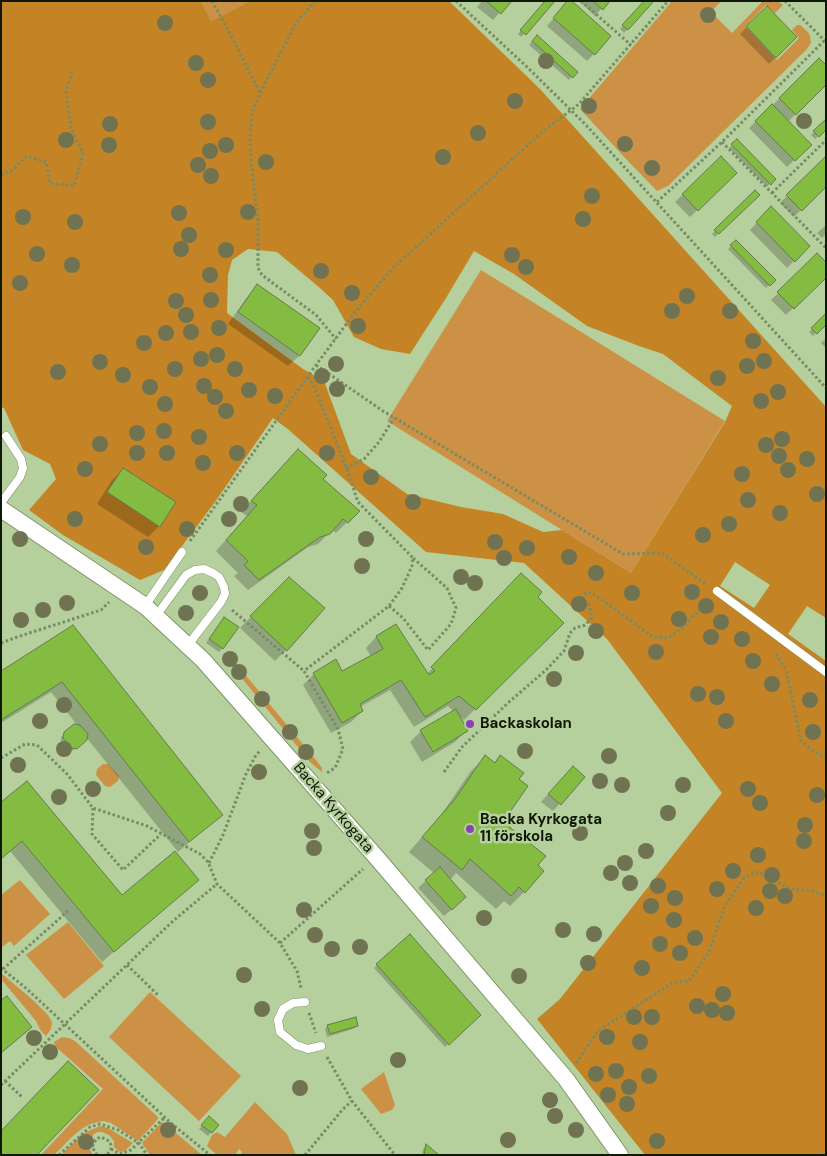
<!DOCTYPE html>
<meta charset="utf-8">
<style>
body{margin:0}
#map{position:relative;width:827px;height:1156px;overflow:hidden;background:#b5cf9d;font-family:"DM Sans",sans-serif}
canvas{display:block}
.frame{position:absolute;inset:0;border:2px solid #0f1806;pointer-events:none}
</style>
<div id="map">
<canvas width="827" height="1156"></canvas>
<div class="frame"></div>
</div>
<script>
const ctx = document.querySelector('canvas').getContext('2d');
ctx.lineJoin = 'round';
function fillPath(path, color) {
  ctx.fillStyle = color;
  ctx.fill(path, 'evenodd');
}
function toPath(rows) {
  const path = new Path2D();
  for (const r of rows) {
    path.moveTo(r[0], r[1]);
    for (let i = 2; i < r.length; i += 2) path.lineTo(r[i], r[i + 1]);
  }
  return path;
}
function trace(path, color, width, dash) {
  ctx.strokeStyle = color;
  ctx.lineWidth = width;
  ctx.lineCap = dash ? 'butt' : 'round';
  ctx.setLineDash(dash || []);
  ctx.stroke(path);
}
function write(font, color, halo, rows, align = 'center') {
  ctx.font = font + ' "DM Sans",sans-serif';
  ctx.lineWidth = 5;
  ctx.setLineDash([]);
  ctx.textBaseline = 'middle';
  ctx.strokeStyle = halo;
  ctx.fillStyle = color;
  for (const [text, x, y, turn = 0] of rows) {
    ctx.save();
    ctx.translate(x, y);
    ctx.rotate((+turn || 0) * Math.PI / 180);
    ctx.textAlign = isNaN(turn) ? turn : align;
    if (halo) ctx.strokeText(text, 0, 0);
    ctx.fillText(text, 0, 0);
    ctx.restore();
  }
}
fillPath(toPath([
 [201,1,250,1,211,21],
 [672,1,721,1,711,12,732,33,763,1,778,1,783,5,775,13,766,5,745,26,777,60,799,38,792,30,797,25,800,25,808,32,810,36,811,43,807,49,668,186,657,191,627,160,580,109],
 [481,270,725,421,631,573,387,421],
 [228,654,316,760,322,768,322,772,310,762,223,655],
 [103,764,108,764,119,776,118,781,110,787,105,786,96,775,97,769],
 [20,880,50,914,14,946,10,941,1,948,1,895],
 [68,922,104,966,64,999,26,955],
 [1,973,34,1001,48,1015,52,1022,51,1029,46,1036,41,1031,36,1021,1,979],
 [150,992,241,1076,199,1121,109,1037],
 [62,1037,69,1038,75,1041,158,1117,158,1119,138,1141,111,1123,103,1121,90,1124,83,1128,73,1136,54,1155,41,1155,103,1089,55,1046,54,1042],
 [384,1072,395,1105,392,1110,381,1114,361,1089],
 [255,1102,287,1134,296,1155,240,1155,242,1152,239,1149,235,1155,217,1155,207,1146,212,1135,217,1132,225,1137],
 [162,1122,164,1123,202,1155,150,1155,142,1143],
 [100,1126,108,1128,133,1143,125,1151,120,1152,114,1147,114,1141,109,1135,102,1132,98,1132,94,1134,89,1142,90,1150,93,1155,61,1155,82,1134]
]), '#cd9145');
fillPath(toPath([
 [1,1,201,1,211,21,250,1,449,1,540,89,826,407,826,618,807,606,788,634,826,661,826,1155,645,1155,537,1019,560,999,722,793,607,639,524,563,426,552,289,430,273,418,215,502,164,570,140,580,63,535,29,510,56,479,50,464,23,450,4,408,1,407],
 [248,249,277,252,320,288,333,300,354,337,381,349,410,354,446,298,474,251,514,274,587,326,639,346,663,354,732,406,725,422,631,573,562,530,543,532,503,514,461,507,407,494,351,454,324,381,303,369,227,313,228,275,232,260],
 [735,562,770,585,754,608,720,586]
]), '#c48324');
fillPath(toPath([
 [482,1,510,1,493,20,477,7],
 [546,1,554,1,521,37,518,34],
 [581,1,608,1,595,16,580,2],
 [645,1,652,1,624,33,620,29],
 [767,7,795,37,769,64,740,34],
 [562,8,594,54,587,61,547,26],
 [533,40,576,72,569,80,529,45],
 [819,60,826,83,788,122,810,145,787,167,749,128],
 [826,121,826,129,815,139,811,135],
 [737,140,774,179,767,187,729,148],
 [826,157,826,185,794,217,780,203],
 [721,158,735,173,690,217,675,202],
 [755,192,758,195,715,237,712,234],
 [771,208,809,246,787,268,750,230],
 [826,225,826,234,822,238,817,233],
 [736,242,774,280,766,288,728,249],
 [817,255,826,276,786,315,771,300],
 [257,286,318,329,299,356,288,366,228,324,247,297],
 [826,315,826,323,813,336,809,332],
 [826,338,826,348,821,343],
 [287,461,322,479,358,511,336,533,332,530,318,544,308,547,248,590,234,576,238,573,216,551,247,516,241,512],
 [123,470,159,526,148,537,97,504,112,480],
 [289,578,286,650,275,661,240,628],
 [511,585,536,597,562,623,464,720,458,715,466,731,455,742,422,762,410,742,421,731,454,712,448,706,414,727,390,690,360,707,362,711,351,722,331,733,303,685,314,674,342,673,371,657,366,648,376,637,396,626,427,674],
 [221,622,222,648,219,652,206,643],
 [73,626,222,814,178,852,86,737,82,743,72,751,68,751,61,741,61,737,78,726,51,692,1,723,1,672],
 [500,756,517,780,501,822,536,865,524,892,510,906,504,901,496,909,456,873,450,880,458,904,444,916,418,888,434,873,409,852,441,815,471,771,485,757,494,763],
 [565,775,584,777,553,811,541,802],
 [1,804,122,897,197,880,102,962,10,851,1,859],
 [377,965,479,1015,445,1047,374,968],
 [328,1026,357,1026,353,1029,327,1037,325,1029],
 [206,1121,218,1126,208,1136,199,1129],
 [426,1146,437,1155,422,1155,423,1149]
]), '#0003');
const building = toPath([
 [486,1,512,1,501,14,486,1],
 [545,1,555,1,526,35,520,30,545,1],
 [567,1,572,1,611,36,595,55,553,18,567,1],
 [593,1,610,1,603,10,593,1],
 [644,1,654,1,628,30,622,25,644,1],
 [767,6,797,37,776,58,746,26,767,6],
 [537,35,578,72,573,78,532,41,537,35],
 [819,58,826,65,826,85,796,115,779,98,819,58],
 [772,104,812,145,795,161,755,121,772,104],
 [826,119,826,130,819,137,813,131,826,119],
 [737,139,776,179,771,185,731,144,737,139],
 [721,156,737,173,698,211,682,194,721,156],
 [826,156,826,187,802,211,786,195,826,156],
 [755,190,760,195,719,234,714,230,755,190],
 [771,206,810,246,795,262,756,222,771,206],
 [736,240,776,280,770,286,730,245,736,240],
 [817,253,826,262,826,278,794,309,777,292,817,253],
 [257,284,320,328,300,356,238,312,257,284],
 [826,313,826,325,817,334,811,328,826,313],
 [298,449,327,475,323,479,360,511,348,523,343,519,330,534,320,537,259,580,244,565,248,561,226,540,257,505,251,501,298,449],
 [123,468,176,502,160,527,107,492,123,468],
 [521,573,542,592,538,597,564,623,476,710,459,696,425,717,401,680,360,704,363,711,342,723,313,673,336,659,342,671,383,649,376,636,396,624,429,675,435,671,431,667,521,573],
 [289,577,325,608,287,651,250,616,289,577],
 [224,617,239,627,223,649,209,639,224,617],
 [73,625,223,815,189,842,62,682,1,720,1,671,73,625],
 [456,709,468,731,433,752,420,730,456,709],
 [74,724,80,725,88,734,87,740,77,749,71,748,63,738,64,732,74,724],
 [485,755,495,763,500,755,524,773,519,779,528,786,503,822,546,856,538,865,544,871,525,893,519,887,511,896,470,859,462,870,422,837,455,799,485,755],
 [573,766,585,777,561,805,548,794,573,766],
 [27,781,122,895,175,851,199,880,114,952,22,841,1,859,1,802,27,781],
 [440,867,466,897,452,910,425,880,440,867],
 [410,934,481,1015,449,1045,376,964,410,934],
 [7,996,32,1027,1,1053,1,1000,7,996],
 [356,1017,358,1026,330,1034,327,1025,356,1017],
 [68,1061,99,1090,37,1155,1,1155,1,1131,68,1061],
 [209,1116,219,1125,212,1133,201,1125,209,1116],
 [426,1144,439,1155,424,1155,426,1144]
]);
fillPath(building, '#84bc42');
trace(building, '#637b4d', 1);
const service = toPath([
 [1,503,20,477,23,468,21,459,6,436],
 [717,591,826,672],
 [145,606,182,552],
 [156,616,186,575,195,570,204,569,213,573,219,577,224,587,225,594,221,602,188,645],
 [305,1002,293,1003,283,1009,278,1020,280,1032,296,1045,308,1049,321,1046]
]);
const minor = toPath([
 [1,509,145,606,203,660,377,858,566,1079,620,1155]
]);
trace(service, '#7e9767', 9);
trace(minor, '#7e9767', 18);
trace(toPath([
 [212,1,234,41,260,93],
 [315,1,296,23,260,93,253,110,250,134,251,160,258,220,258,268,262,275,316,315,336,339],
 [456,1,527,67,585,124,826,388],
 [581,1,631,45],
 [785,1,825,41],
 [722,142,826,248],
 [1,175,11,171,27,156,46,162,50,183,74,186,83,153,71,128,66,92,72,71],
 [772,193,826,140],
 [657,202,722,142,826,39],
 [316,365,383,411,623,554,662,553,706,584],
 [308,377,314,386,345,464,358,502,413,558,412,566,402,588,389,606,304,671,338,729,343,749,335,768,325,774],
 [346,468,364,459,379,442,394,418],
 [190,541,316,365,356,311,393,268,541,133,579,104,668,1],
 [389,606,403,618,428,650,451,624,456,608,447,588,413,558],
 [232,610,304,671],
 [1,643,17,637,101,610,109,602],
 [776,654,786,670,801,741,815,752,826,758],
 [1,758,25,744,37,745,67,774,93,808,147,826,200,854,208,862,217,884,280,943,297,971,301,988],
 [444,772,462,747,509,702,546,670,564,651,570,633,575,628,585,625,592,618,589,605,583,600,583,595,588,592,595,595,653,637,668,638,682,628,702,607,710,602],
 [93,808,92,834,123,870,161,834],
 [209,863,223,835,246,774,256,755,260,751],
 [280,943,363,869],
 [127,965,159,996],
 [1,968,27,989,172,1124,210,1155],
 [3,969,68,911],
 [309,1013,316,1033],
 [327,1057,352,1101,395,1155],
 [576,1063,598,1031,672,983,689,981,709,952,725,905,745,877,758,872,791,889,812,891,826,896],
 [5,1081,22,1097],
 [1,1085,173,921,217,884],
 [111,1149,120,1154,131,1150,165,1117],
 [59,1155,90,1127,100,1124,118,1130,139,1143,147,1155],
 [97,1155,92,1147,96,1139,101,1137,109,1141,111,1145,111,1149,107,1155],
 [305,1155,343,1109,352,1101]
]), '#778b65', 3, [2.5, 2.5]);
trace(service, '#fff', 8);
trace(minor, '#fff', 16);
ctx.fillStyle = '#707352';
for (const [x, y] of [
 [708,15],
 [165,23],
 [546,61],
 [196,63],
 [208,80],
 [515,101],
 [589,106],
 [804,121],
 [208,122],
 [110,124],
 [478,133],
 [66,140],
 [625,144],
 [109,145],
 [226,145],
 [210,151],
 [443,157],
 [266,162],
 [198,165],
 [652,168],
 [211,176],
 [592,196],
 [248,212],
 [179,213],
 [23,217],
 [583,219],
 [75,222],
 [189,235],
 [181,249],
 [226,250],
 [37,254],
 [512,255],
 [72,265],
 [526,267],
 [321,271],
 [210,275],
 [20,283],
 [352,293],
 [687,296],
 [211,300],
 [176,301],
 [672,311],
 [730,311],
 [186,315],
 [358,326],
 [219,328],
 [191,332],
 [166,333],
 [753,341],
 [144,343],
 [217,355],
 [201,359],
 [764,361],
 [100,362],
 [336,364],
 [747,366],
 [175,369],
 [235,369],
 [58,372],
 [123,375],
 [322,376],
 [718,378],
 [204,386],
 [150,387],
 [337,389],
 [249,390],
 [778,392],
 [275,396],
 [215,397],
 [761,401],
 [165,404],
 [226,411],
 [164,431],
 [137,433],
 [199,437],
 [782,439],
 [100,444],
 [766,445],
 [137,453],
 [167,453],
 [237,453],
 [327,453],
 [779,456],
 [807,459],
 [203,463],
 [85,469],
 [788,470],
 [742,474],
 [371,477],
 [817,494],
 [748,500],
 [413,502],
 [241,504],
 [780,513],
 [75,519],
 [229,519],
 [729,524],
 [187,529],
 [703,535],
 [20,539],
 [366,539],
 [495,542],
 [146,547],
 [527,548],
 [569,557],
 [504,558],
 [362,566],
 [596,573],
 [461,577],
 [475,583],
 [692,592],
 [200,593],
 [632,593],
 [67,603],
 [579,604],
 [706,606],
 [43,610],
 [186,613],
 [679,619],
 [21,620],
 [721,622],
 [596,631],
 [711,637],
 [742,639],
 [656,652],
 [576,653],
 [230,659],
 [753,661],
 [239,672],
 [554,679],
 [772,684],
 [698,694],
 [717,697],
 [262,699],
 [810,700],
 [64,705],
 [40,721],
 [726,721],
 [290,732],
 [813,732],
 [64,749],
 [525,751],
 [306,752],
 [609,756],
 [18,765],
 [259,772],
 [600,781],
 [622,785],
 [683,785],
 [93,789],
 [748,789],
 [817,795],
 [59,797],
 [760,803],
 [668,813],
 [805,825],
 [312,831],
 [580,833],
 [804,841],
 [314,848],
 [646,851],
 [758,855],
 [625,863],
 [733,871],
 [611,873],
 [772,875],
 [630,883],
 [658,886],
 [717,889],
 [770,891],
 [785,896],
 [675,898],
 [651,906],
 [756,908],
 [304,910],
 [484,918],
 [674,920],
 [563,930],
 [594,934],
 [315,935],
 [695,938],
 [660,944],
 [360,947],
 [332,949],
 [680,953],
 [588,963],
 [642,968],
 [244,975],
 [519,976],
 [723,994],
 [697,1006],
 [262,1009],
 [712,1010],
 [727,1013],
 [634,1017],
 [652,1017],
 [607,1037],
 [34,1038],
 [640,1042],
 [50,1052],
 [398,1060],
 [616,1071],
 [596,1074],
 [649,1076],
 [629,1087],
 [300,1088],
 [608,1095],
 [550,1100],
 [627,1104],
 [555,1116],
 [168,1130],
 [576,1130],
 [508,1140],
 [657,1141],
 [86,1142]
]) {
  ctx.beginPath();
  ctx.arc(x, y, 8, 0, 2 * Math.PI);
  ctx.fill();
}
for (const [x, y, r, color] of [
 [470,724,5,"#8941b3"],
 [470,829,5,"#8941b3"]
]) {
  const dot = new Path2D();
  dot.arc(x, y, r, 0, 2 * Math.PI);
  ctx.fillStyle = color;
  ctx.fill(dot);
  trace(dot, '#b5cf9d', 2);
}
write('bold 15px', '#0f1806', '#b5cf9d', [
 ["Backaskolan",480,724],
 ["Backa Kyrkogata",480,820],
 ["11 förskola",480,837]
], 'left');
write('15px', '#0f1806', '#b5cf9d', [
 ["Backa Kyrkogata",333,808,49]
]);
</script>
